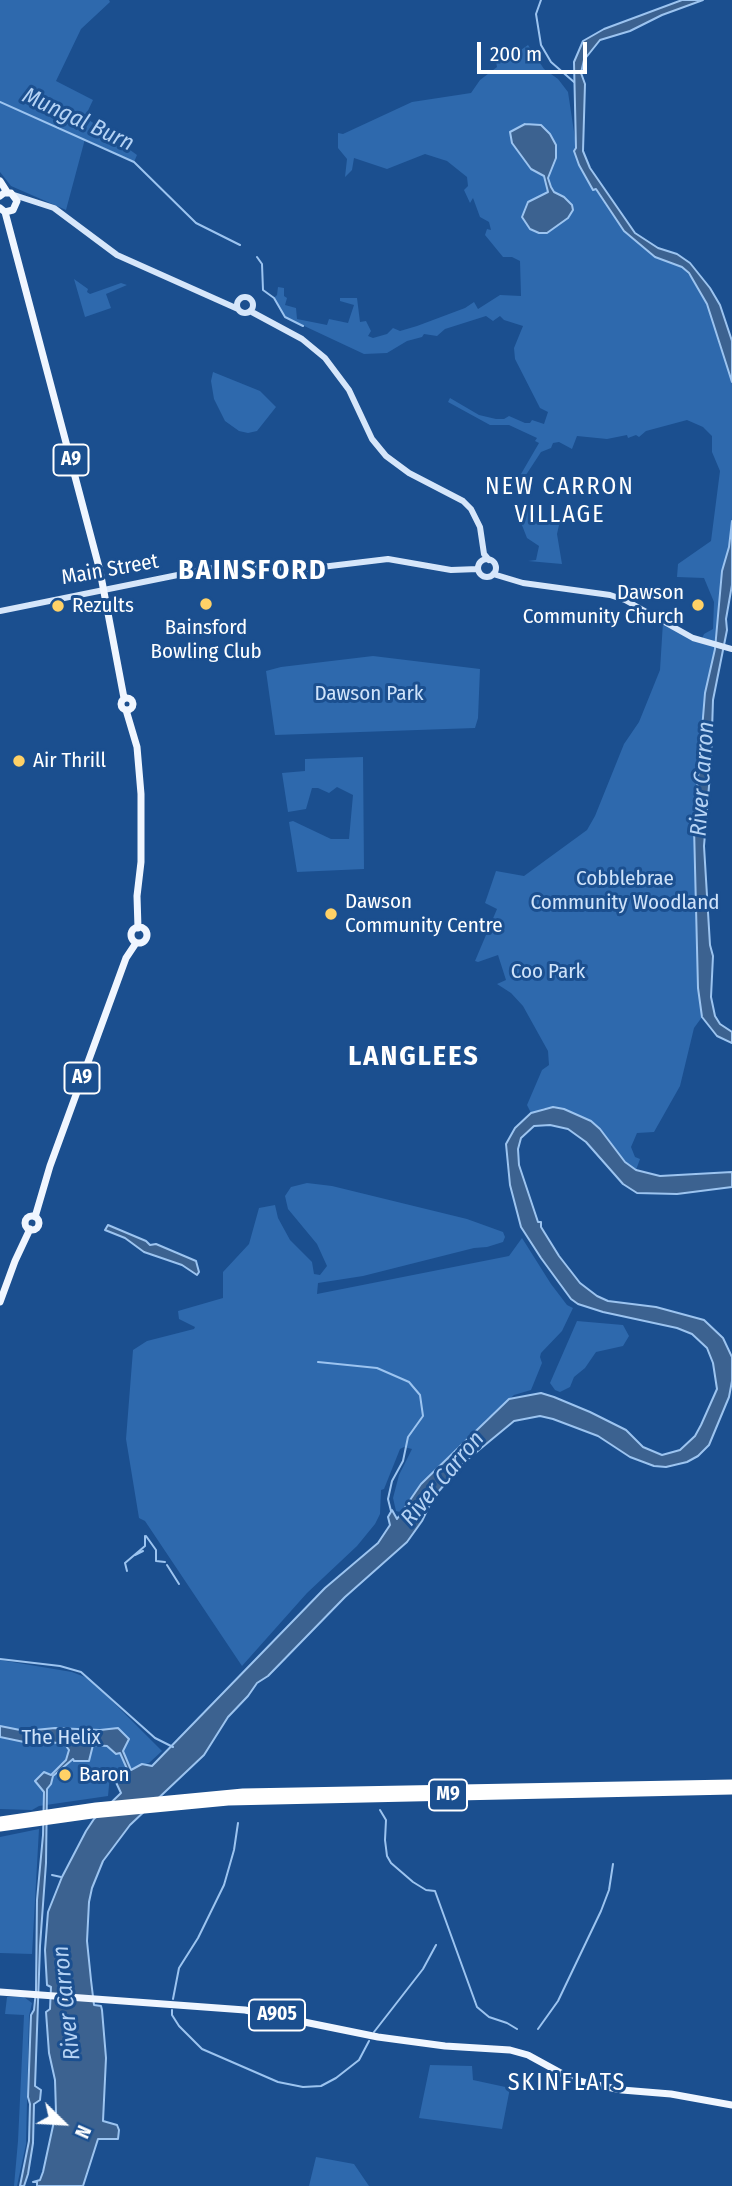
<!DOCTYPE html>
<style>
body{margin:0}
#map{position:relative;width:732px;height:2186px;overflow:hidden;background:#1b4f8f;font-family:"Fira Sans Condensed",sans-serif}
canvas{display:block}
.north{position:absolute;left:28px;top:2088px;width:70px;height:70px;-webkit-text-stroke:5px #1b4f8f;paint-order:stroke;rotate:114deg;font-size:19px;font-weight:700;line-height:28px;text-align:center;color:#fff}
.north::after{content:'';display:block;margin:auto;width:24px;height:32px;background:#fff;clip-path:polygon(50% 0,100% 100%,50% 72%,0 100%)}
.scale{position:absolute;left:477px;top:42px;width:110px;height:32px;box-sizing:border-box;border:4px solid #fff;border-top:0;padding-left:9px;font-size:21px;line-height:24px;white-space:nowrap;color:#fff;-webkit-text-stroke:5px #1b4f8f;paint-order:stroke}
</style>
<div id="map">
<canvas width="732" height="2186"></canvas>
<div class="north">N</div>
<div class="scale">200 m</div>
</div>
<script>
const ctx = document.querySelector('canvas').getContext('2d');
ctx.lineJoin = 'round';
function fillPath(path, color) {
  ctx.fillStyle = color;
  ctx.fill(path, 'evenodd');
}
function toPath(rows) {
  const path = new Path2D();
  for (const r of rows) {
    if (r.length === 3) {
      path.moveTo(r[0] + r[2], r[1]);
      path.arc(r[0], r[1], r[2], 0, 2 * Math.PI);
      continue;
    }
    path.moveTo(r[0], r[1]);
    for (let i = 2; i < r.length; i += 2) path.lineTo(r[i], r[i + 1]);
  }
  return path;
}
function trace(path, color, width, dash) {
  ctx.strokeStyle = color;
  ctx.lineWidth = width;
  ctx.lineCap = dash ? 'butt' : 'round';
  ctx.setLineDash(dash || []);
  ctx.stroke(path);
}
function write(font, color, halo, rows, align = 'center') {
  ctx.font = font + ' "Fira Sans Condensed",sans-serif';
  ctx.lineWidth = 6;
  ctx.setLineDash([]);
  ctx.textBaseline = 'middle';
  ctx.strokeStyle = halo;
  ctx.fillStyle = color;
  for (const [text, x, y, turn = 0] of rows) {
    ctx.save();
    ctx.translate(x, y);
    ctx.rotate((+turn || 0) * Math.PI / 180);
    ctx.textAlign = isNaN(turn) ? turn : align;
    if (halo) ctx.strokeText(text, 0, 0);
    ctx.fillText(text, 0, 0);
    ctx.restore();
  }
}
fillPath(toPath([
 [0,0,109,0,110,2,81,29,56,81,93,100,85,117,137,155,134,162,85,139,66,210,11,186,0,172],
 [528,45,544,69,558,79,568,92,579,165,624,231,655,257,682,267,694,281,707,304,717,330,732,382,732,521,729,547,722,571,715,649,705,693,694,827,698,988,702,1017,694,1028,680,1086,654,1132,637,1133,631,1147,635,1157,640,1159,636,1170,625,1162,614,1148,564,1109,544,1108,531,1113,527,1105,542,1070,549,1065,548,1051,523,1006,511,993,497,984,506,980,498,955,478,962,475,961,497,909,485,903,496,871,524,876,587,830,595,816,624,744,639,722,660,670,663,622,701,641,704,634,713,629,714,602,704,578,677,577,678,564,711,541,720,471,712,452,712,436,703,427,687,420,646,431,639,437,636,435,628,438,627,435,607,439,577,436,572,449,559,442,553,443,551,448,541,452,524,478,521,474,539,443,535,441,537,438,509,425,490,425,448,402,450,398,479,415,496,419,504,419,509,416,525,423,530,423,532,420,544,424,548,412,540,408,515,359,514,348,523,326,504,320,500,316,493,321,486,316,445,329,437,336,424,334,422,337,407,341,387,353,364,354,285,317,274,298,277,295,278,287,284,288,284,296,287,298,285,305,296,308,297,319,327,325,329,319,348,323,354,305,340,301,340,298,357,298,360,322,366,321,371,331,368,336,373,338,387,334,393,328,400,331,417,326,465,308,474,302,478,309,500,295,521,296,520,261,512,257,503,257,485,235,487,229,491,230,489,222,480,217,473,198,470,203,464,190,468,186,467,177,447,161,425,154,387,169,354,158,352,170,345,177,347,159,338,148,338,133,343,134,412,102,471,93,480,80,497,67,495,56,490,51,492,48,496,51,499,49,508,59],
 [74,279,88,289,87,292,90,294,121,283,127,285,106,294,111,308,85,317],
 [213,372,260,391,276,407,257,431,248,433,239,431,225,421,214,399,211,381],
 [534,504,543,517,559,525,557,534,562,564,528,561,536,560,539,546,527,538,518,515,513,512],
 [373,656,480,669,478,718,475,728,275,735,266,671,281,667],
 [363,757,364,869,297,872,289,822,293,821,331,839,349,839,353,795,337,787,329,793,318,788,312,788,306,809,288,812,282,773,305,771,305,759],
 [307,1183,332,1186,467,1219,503,1232,505,1237,503,1242,487,1247,474,1248,363,1276,318,1283,317,1294,509,1256,522,1238,551,1284,567,1305,573,1308,562,1331,541,1353,540,1357,542,1363,531,1390,514,1395,489,1417,421,1484,400,1512,396,1511,393,1498,399,1475,412,1449,404,1447,400,1449,384,1489,381,1490,380,1514,375,1524,357,1546,307,1593,242,1666,145,1521,139,1518,126,1439,133,1350,147,1341,194,1329,195,1327,179,1319,178,1311,223,1298,223,1272,249,1244,259,1208,275,1205,278,1218,290,1240,312,1262,314,1274,320,1275,327,1266,317,1244,288,1209,285,1196,291,1187],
 [577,1321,623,1325,629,1336,623,1346,596,1352,585,1368,574,1377,570,1387,560,1392,555,1390,550,1383],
 [0,1660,72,1672,90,1679,162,1751,149,1763,110,1775,108,1796,39,1806,32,1810,0,1809],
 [39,1829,32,1954,0,1953,0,1837],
 [7,1997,24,1997,32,2003,29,2016,26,2144,17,2186,14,2186,18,2141,24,2015,5,2014],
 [430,2065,472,2066,473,2080,510,2088,502,2129,419,2118],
 [316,2157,354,2164,369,2186,309,2186]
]), '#2e69ad');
const water = toPath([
 [682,0,703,0,662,15,630,31,600,40,584,60,581,73,585,84,583,151,590,168,635,233,658,248,677,254,690,263,710,288,720,305,732,341,732,382,707,304,689,273,682,267,655,257,624,231,596,189,593,190,579,165,574,151,576,148,574,62,583,41,604,29,682,0],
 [525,124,541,125,550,134,556,145,556,158,548,178,551,187,554,192,564,197,572,205,573,210,568,218,547,233,539,233,530,229,522,217,528,202,548,192,544,176,531,169,512,143,510,132,525,124],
 [732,521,732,585,726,619,727,630,713,700,711,762,704,846,710,945,713,956,711,997,715,1016,720,1024,732,1032,732,1043,717,1036,702,1017,698,988,694,827,705,693,715,649,722,571,729,547,732,521],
 [553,1107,564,1109,591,1121,600,1129,625,1162,636,1170,660,1176,732,1172,732,1187,677,1194,637,1193,623,1184,586,1142,568,1129,550,1125,534,1126,521,1138,518,1149,519,1165,538,1222,541,1222,541,1227,559,1256,580,1283,597,1296,608,1301,656,1307,704,1320,723,1338,732,1357,732,1381,729,1397,709,1445,698,1456,687,1462,666,1467,654,1466,630,1457,598,1436,553,1419,540,1416,514,1421,462,1464,433,1498,422,1521,407,1542,345,1597,268,1676,257,1683,248,1696,228,1717,204,1755,130,1825,103,1861,92,1888,89,1902,87,1941,91,1980,94,2005,101,2006,102,2010,106,2058,103,2121,117,2125,119,2130,118,2139,98,2139,83,2186,37,2186,37,2182,33,2182,40,2180,43,2172,56,2112,55,2080,49,2053,46,2012,50,2009,51,1987,47,1985,45,1950,48,1912,62,1877,86,1831,94,1819,121,1793,113,1776,128,1771,120,1753,116,1754,107,1746,93,1745,89,1761,74,1761,73,1759,53,1776,51,1784,47,1789,46,1863,40,1946,35,2086,41,2090,40,2100,34,2104,33,2143,28,2174,24,2186,20,2186,29,2141,30,2104,28,2097,31,2015,34,2010,36,1991,37,1900,43,1835,44,1792,35,1781,44,1772,51,1775,66,1760,69,1750,64,1743,24,1742,0,1737,0,1726,25,1731,55,1728,100,1730,118,1728,129,1739,123,1751,131,1770,142,1764,152,1766,325,1588,378,1543,390,1525,388,1517,392,1510,397,1519,421,1484,509,1399,541,1393,554,1397,590,1412,626,1430,643,1447,662,1455,680,1450,695,1436,701,1425,717,1389,713,1363,707,1348,692,1334,677,1328,603,1312,578,1304,571,1299,541,1258,521,1227,510,1185,506,1144,515,1128,531,1113,553,1107],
 [108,1225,146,1241,150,1245,156,1244,196,1261,199,1272,197,1275,182,1265,144,1252,125,1238,105,1230,108,1225]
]);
fillPath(water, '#3c6290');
trace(water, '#9cc4f0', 2);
trace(toPath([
 [541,0,536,14,541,45,551,62,574,82],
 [0,102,134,162,196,223,240,245],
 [257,257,262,264,263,290,274,298,285,317,303,326],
 [318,1362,377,1368,409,1382,420,1395,423,1416,408,1437,403,1461,392,1481,388,1499,391,1511],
 [146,1536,156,1550,156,1561,165,1562],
 [135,1555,143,1551],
 [167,1565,179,1584],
 [127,1571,125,1563,145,1546,145,1536],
 [0,1659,60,1666,81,1672,155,1738,173,1747],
 [380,1810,386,1820,385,1840,387,1856,391,1863,413,1882,426,1890,435,1891,477,2007,489,2017,507,2023,517,2029],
 [52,1875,61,1877],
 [173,1999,179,1968,198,1938,224,1885,234,1850,238,1823],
 [172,2010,172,2015,179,2026,202,2049,278,2082,303,2087,321,2086,336,2078,359,2060,369,2041],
 [538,2029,558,2001,601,1911,609,1890,613,1864],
 [374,2032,423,1969,436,1945]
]), '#9cc4f0', 2);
trace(toPath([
 [14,195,54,208,117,255,238,309],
 [245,305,8],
 [250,311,302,339,325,358,349,390,372,439,386,456,409,473,463,501,471,509,480,527,484,554,489,560],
 [487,568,9],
 [493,574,523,583,610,595,625,600,693,638,732,649],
 [0,611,227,565,305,569,388,559,451,570,478,569]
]), '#d6e6fa', 6);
trace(toPath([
 [0,181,7,192],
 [0,196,4,193,11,193,17,201,13,210,5,212,0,208],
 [5,212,100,571,124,698],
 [127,704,6],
 [126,710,137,747,141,794,141,862,137,896,138,928],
 [139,935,8],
 [32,1223,7],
 [35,1217,50,1166,126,958,136,943],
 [0,1302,15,1261,30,1229],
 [0,1992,245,2010,378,2037,445,2046,510,2050,528,2055,570,2078,587,2083,622,2090,671,2094,732,2105]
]), '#f0f6ff', 7);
trace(toPath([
 [0,1821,96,1807,243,1793,732,1784],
 [0,1827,92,1814,228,1801,732,1790]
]), '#fff', 9);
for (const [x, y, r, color] of [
 [206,604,7,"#ffd166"],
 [698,605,7,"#ffd166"],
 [58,606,7,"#ffd166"],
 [19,761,7,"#ffd166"],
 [331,914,7,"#ffd166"],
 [65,1775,7,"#ffd166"]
]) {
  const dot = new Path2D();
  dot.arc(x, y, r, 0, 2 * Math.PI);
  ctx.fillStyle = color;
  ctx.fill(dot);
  trace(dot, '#1b4f8f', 2.5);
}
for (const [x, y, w] of [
 [71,460,35],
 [82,1078,35],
 [448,1795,38],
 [277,2015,56]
]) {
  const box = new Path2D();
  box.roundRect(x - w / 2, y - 15.5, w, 31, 5);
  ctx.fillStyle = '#1b4f8f';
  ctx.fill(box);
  trace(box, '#fff', 2);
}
write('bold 19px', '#fff', null, [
 ["A9",71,460],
 ["A9",82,1078],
 ["M9",448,1795],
 ["A905",277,2015]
]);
write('21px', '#fff', '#1b4f8f', [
 ["Main Street",110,570,-10]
]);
write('21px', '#fff', '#1b4f8f', [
 ["Dawson",684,593,"right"],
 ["Community Church",684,617,"right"],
 ["Rezults",72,606],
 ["Bainsford",206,628,"center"],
 ["Bowling Club",206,652,"center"],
 ["Air Thrill",33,761],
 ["Dawson",345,902],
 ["Community Centre",345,926],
 ["Baron",79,1775]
], 'left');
write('21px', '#cfe3fa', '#1b4f8f', [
 ["Dawson Park",369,694],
 ["Cobblebrae",625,879],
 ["Community Woodland",625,903],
 ["Coo Park",548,972],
 ["The Helix",61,1738]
]);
write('italic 23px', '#b5d3f5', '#1b4f8f', [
 ["Mungal Burn",78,120,25],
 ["River Carron",703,779,-86],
 ["River Carron",443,1479,-50],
 ["River Carron",67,2003,-96]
]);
ctx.letterSpacing = '2px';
write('24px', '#fff', '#1b4f8f', [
 ["NEW CARRON",560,487],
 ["VILLAGE",560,515],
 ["SKINFLATS",567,2083]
]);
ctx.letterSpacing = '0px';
ctx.letterSpacing = '2px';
write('bold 28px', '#fff', '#1b4f8f', [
 ["BAINSFORD",253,571],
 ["LANGLEES",414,1057]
]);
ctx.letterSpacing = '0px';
</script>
